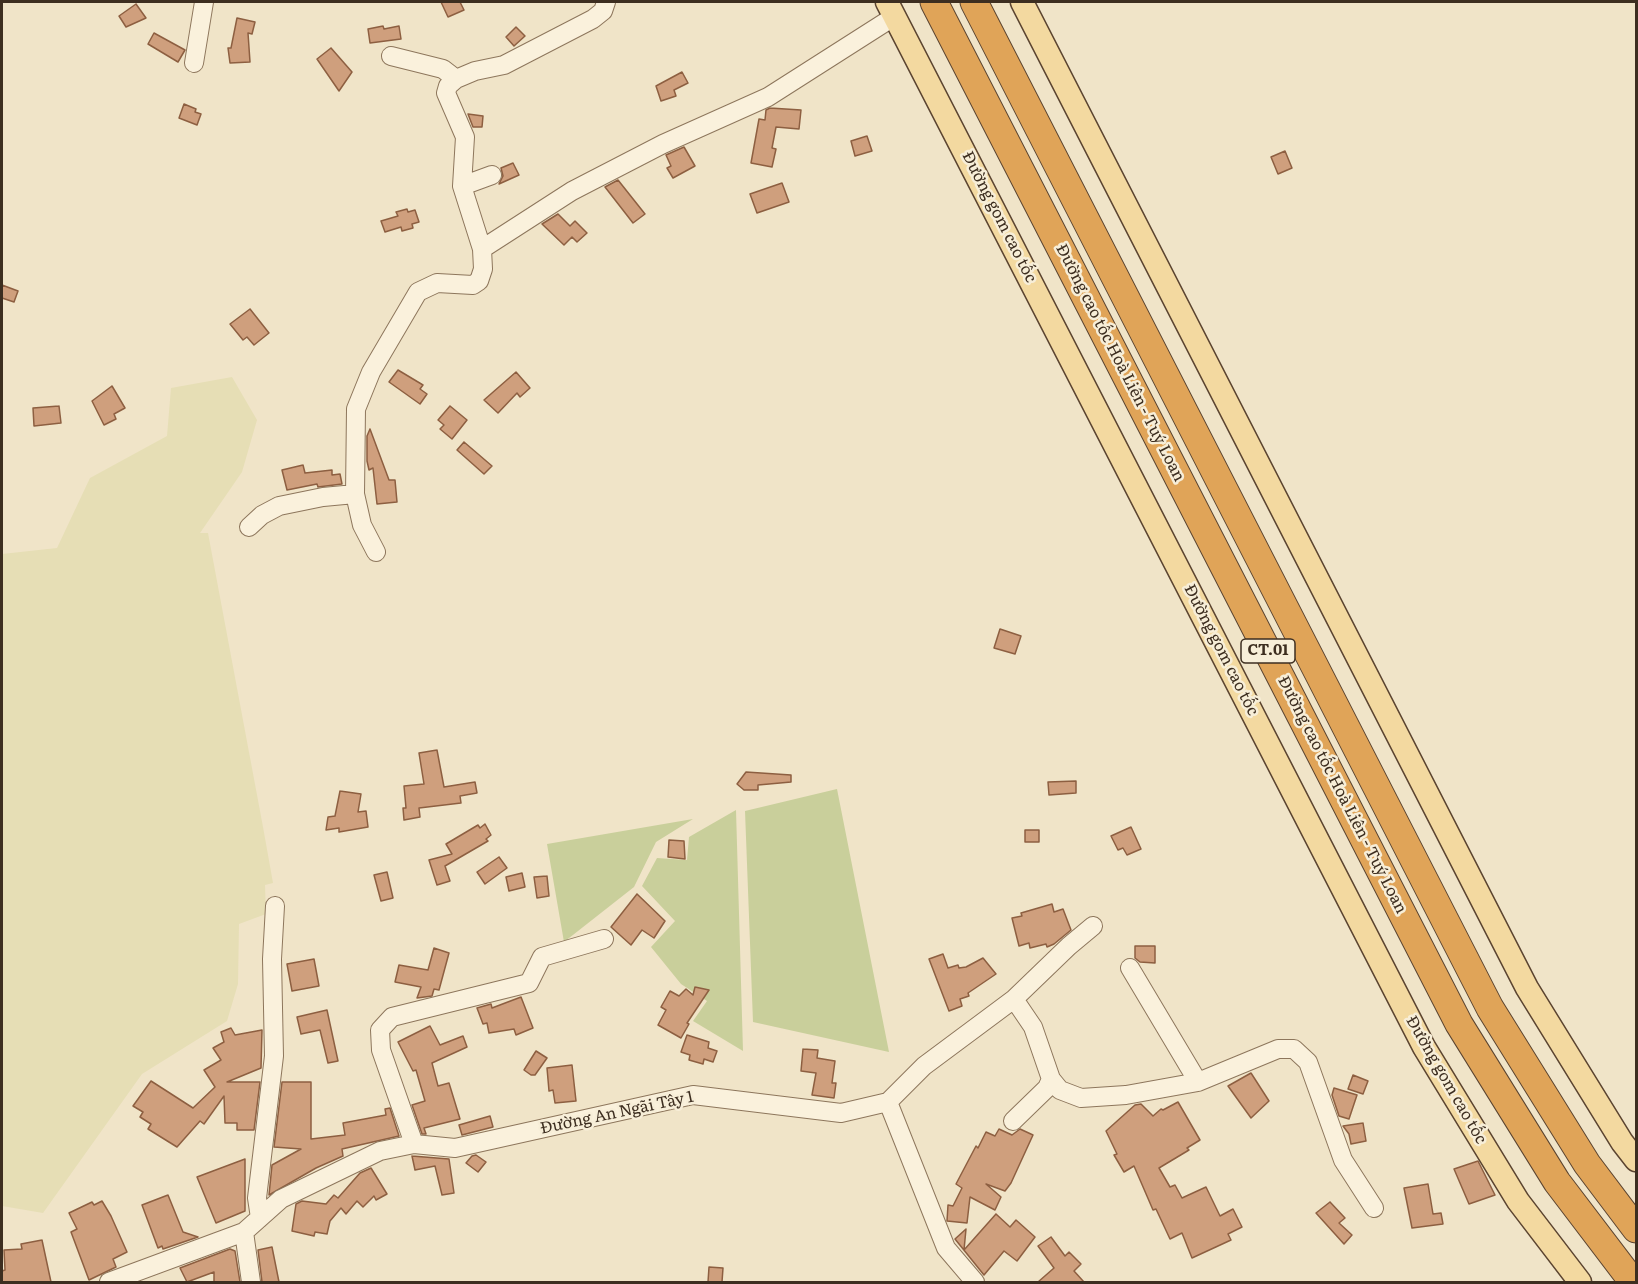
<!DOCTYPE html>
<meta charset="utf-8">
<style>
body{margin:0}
#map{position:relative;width:1638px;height:1284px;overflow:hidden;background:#f0e4c8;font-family:Literata,serif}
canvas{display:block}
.frame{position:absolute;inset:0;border:3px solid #3d2e20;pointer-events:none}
</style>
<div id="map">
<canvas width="1638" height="1284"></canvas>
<div class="frame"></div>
</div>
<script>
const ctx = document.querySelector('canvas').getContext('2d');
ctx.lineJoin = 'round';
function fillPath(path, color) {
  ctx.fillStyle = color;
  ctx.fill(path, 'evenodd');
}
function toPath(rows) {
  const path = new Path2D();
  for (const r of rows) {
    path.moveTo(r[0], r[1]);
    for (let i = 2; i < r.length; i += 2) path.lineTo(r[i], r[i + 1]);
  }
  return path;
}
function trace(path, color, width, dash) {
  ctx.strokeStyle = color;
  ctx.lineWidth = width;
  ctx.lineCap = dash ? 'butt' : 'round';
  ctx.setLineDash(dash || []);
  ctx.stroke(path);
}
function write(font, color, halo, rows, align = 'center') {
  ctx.font = font + ' Literata,serif';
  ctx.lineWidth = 5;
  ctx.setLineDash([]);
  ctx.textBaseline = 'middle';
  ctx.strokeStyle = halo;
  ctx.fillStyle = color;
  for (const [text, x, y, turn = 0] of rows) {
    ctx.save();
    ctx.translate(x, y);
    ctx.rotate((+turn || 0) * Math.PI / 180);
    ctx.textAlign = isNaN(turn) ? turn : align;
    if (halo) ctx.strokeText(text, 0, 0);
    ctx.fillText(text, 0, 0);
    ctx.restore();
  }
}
fillPath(toPath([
 [232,377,257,420,242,472,200,533,208,533,263,827,273,883,265,885,266,914,239,924,238,984,227,1021,142,1074,43,1213,2,1206,2,554,57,548,90,478,167,436,171,388]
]), '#e6deb5');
fillPath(toPath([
 [837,789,889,1052,753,1022,745,811],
 [736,810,743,1051,693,1021,707,1001,681,984,651,947,675,921,642,886,657,858,687,860,689,837],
 [693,819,656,842,634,887,564,942,547,844]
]), '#c9cf9b');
const building = toPath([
 [441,2,460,2,464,10,448,17,441,2],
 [136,4,146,18,126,27,119,16,136,4],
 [237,18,255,22,252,34,248,33,250,62,230,63,228,48,231,48,237,18],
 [383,26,384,29,399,26,401,39,370,43,368,29,383,26],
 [516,27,525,36,514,46,506,37,516,27],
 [154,33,185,50,178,62,148,44,154,33],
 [331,48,352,72,339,91,317,59,331,48],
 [682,72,688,83,674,90,676,96,661,101,656,86,682,72],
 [184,104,196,109,195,112,201,114,197,125,179,118,184,104],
 [770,108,801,110,799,129,776,127,772,148,776,149,772,167,751,163,759,119,765,120,766,110,770,108],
 [468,114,483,116,482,127,473,127,468,114],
 [867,136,872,151,855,156,851,141,867,136],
 [684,147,695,166,673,178,667,168,671,166,666,155,684,147],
 [1285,151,1292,168,1278,174,1271,157,1285,151],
 [513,163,519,175,499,184,503,176,501,168,513,163],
 [618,180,645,214,633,223,605,187,618,180],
 [782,183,789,202,757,213,750,194,782,183],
 [407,209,408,212,415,210,419,222,412,224,413,228,402,231,401,227,385,232,381,221,398,216,396,212,407,209],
 [558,214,570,226,575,221,587,233,577,242,572,237,564,245,542,224,558,214],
 [2,285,18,291,14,302,2,298,2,285],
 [250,309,269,333,254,345,247,337,243,340,230,324,250,309],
 [398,370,423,385,420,389,427,394,420,404,389,382,398,370],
 [516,372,530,388,520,397,517,393,498,413,484,400,516,372],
 [112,386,125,408,114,414,116,419,104,425,92,401,112,386],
 [59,406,61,423,34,426,33,408,59,406],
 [450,406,467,420,452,439,440,429,444,425,438,420,450,406],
 [370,429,389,480,395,480,397,502,377,504,373,468,369,470,367,461,367,436,370,429],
 [464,442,492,466,484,474,457,450,464,442],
 [303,465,305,473,332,470,332,475,340,474,342,484,318,487,317,484,287,490,282,470,303,465],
 [1000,629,1021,636,1015,654,994,648,1000,629],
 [437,750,444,787,475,782,477,793,460,796,461,803,419,808,420,817,404,820,403,808,406,808,404,786,424,784,419,753,437,750],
 [746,772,791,775,791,782,758,785,758,790,744,790,737,784,746,772],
 [1076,781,1076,793,1049,795,1048,782,1076,781],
 [340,791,361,794,358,812,366,811,368,827,339,832,339,828,326,830,328,817,335,816,340,791],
 [485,824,491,835,486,839,488,841,445,866,450,881,437,885,429,860,452,854,446,844,478,825,480,828,485,824],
 [1131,827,1141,849,1127,855,1123,848,1118,850,1111,836,1131,827],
 [1025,830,1039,830,1039,842,1025,842,1025,830],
 [669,840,684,841,685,859,668,857,669,840],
 [499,857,507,868,485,884,477,872,499,857],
 [387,872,393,898,381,901,374,875,387,872],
 [522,873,525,887,509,891,506,877,522,873],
 [547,876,549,896,537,898,534,877,547,876],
 [637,894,665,921,654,938,642,930,631,945,611,927,637,894],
 [1052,904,1054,912,1063,909,1071,930,1054,944,1047,947,1046,944,1030,948,1029,943,1019,946,1012,918,1022,916,1021,913,1052,904],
 [1135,946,1155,946,1155,963,1140,962,1135,958,1135,946],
 [434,948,449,953,439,990,434,989,432,996,417,998,421,987,395,982,399,965,428,970,434,948],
 [943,954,948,968,958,965,959,968,966,967,983,958,996,974,968,993,969,996,960,999,962,1006,949,1011,929,959,943,954],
 [314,959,319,986,292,991,287,964,314,959],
 [695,987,709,990,687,1023,689,1024,681,1038,658,1025,666,1010,661,1007,670,991,679,996,686,989,693,995,695,987],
 [521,997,533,1028,516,1035,514,1029,489,1033,487,1023,483,1024,477,1008,491,1004,492,1008,521,997],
 [327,1010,338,1061,328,1063,320,1030,301,1034,297,1017,327,1010],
 [430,1026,440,1045,463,1036,467,1047,432,1063,438,1086,449,1083,460,1119,424,1128,426,1134,422,1134,412,1105,425,1101,416,1070,413,1071,398,1042,430,1026],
 [231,1028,235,1035,262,1030,261,1068,227,1082,260,1082,254,1130,237,1130,237,1123,225,1123,224,1096,204,1124,200,1121,177,1147,148,1129,151,1124,140,1117,143,1112,133,1106,151,1081,193,1108,215,1087,204,1070,221,1060,213,1048,224,1042,221,1032,231,1028],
 [687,1035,709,1042,708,1048,717,1051,713,1062,704,1059,703,1064,689,1060,690,1055,681,1052,687,1035],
 [803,1049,818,1050,817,1058,835,1061,832,1083,836,1083,834,1098,812,1095,816,1073,801,1071,803,1049],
 [536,1051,547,1058,535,1075,531,1075,524,1070,536,1051],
 [572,1065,576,1101,555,1103,553,1090,549,1091,547,1068,572,1065],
 [1251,1073,1269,1101,1251,1118,1228,1086,1251,1073],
 [1353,1075,1368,1081,1363,1094,1348,1089,1353,1075],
 [282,1082,311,1082,311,1139,345,1135,343,1123,386,1115,385,1109,390,1108,399,1136,342,1149,343,1156,316,1168,269,1195,272,1165,301,1149,274,1147,282,1082],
 [1334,1088,1357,1095,1349,1119,1339,1116,1332,1095,1334,1088],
 [1178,1102,1200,1140,1187,1148,1189,1150,1159,1168,1170,1187,1175,1185,1182,1198,1206,1187,1220,1216,1233,1209,1242,1227,1228,1234,1231,1240,1192,1258,1182,1233,1170,1239,1156,1209,1153,1210,1134,1166,1124,1172,1114,1155,1117,1154,1106,1131,1135,1105,1141,1104,1153,1116,1161,1109,1163,1110,1178,1102],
 [490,1116,493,1127,462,1135,459,1125,490,1116],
 [1363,1123,1366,1141,1351,1144,1349,1134,1343,1126,1363,1123],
 [999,1129,1012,1135,1020,1129,1033,1135,1011,1183,1005,1191,986,1184,1001,1197,995,1210,970,1197,967,1223,947,1221,948,1205,953,1206,962,1188,956,1184,976,1146,978,1148,986,1132,995,1136,999,1129],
 [476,1155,486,1162,478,1172,466,1163,472,1156,476,1155],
 [412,1156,449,1159,454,1193,442,1195,435,1166,415,1170,412,1156],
 [245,1159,245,1211,216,1223,197,1177,245,1159],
 [1478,1161,1495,1195,1469,1204,1454,1169,1478,1161],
 [371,1168,387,1194,376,1200,374,1196,363,1207,357,1201,346,1214,341,1208,330,1221,327,1234,315,1232,314,1236,292,1231,296,1204,302,1201,326,1204,334,1195,338,1198,360,1173,371,1168],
 [1428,1184,1433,1214,1441,1213,1443,1224,1412,1228,1404,1188,1428,1184],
 [168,1195,183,1232,198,1237,163,1249,162,1246,158,1248,142,1205,168,1195],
 [102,1201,111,1216,127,1252,113,1259,116,1267,89,1280,71,1232,77,1229,69,1213,92,1202,94,1205,102,1201],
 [1330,1202,1345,1218,1339,1223,1352,1235,1344,1244,1316,1213,1330,1202],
 [996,1214,1010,1227,1016,1220,1035,1237,1017,1261,1004,1251,984,1275,955,1239,966,1229,964,1250,996,1214],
 [1051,1237,1065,1256,1069,1252,1081,1264,1074,1271,1084,1282,1038,1282,1054,1268,1038,1246,1051,1237],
 [42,1240,51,1282,2,1282,2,1271,5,1270,4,1250,22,1249,21,1244,42,1240],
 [272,1247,279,1282,262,1282,258,1250,272,1247],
 [230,1249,235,1251,240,1282,214,1282,214,1272,187,1282,180,1268,230,1249],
 [709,1267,723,1268,722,1282,708,1282,709,1267]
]);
fillPath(building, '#cf9f7d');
trace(building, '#8d5f41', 1.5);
const minor = toPath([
 [391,56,443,69,456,79],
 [194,63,204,2],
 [492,175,462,186,465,137,446,93,448,86,456,79,475,71,504,65,593,19,603,11,606,2],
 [482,249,572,191,663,144,768,97,895,16],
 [249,527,262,515,279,506,323,497,355,494],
 [376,552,362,525,355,494,356,409,371,372,418,292,437,283,473,285,479,281,483,269,482,249,462,186],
 [1130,968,1198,1082],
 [1014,999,1033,1027,1051,1079],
 [888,1102,946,1248,975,1282],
 [1013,1121,1047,1088,1051,1079,1060,1090,1081,1098,1126,1095,1198,1082,1278,1049,1294,1049,1308,1062,1343,1160,1374,1208],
 [414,1144,381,1050,380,1030,392,1017,529,983,542,957,604,939],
 [260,1218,257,1198,274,1056,272,959,275,906],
 [244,1232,251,1282],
 [109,1282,244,1232,281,1199,380,1151,414,1144,455,1148,693,1095,841,1113,888,1102,924,1066,1014,999,1069,946,1093,926]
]);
const major = toPath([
 [887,2,1424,1047,1518,1201,1580,1282],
 [1022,2,1527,988,1622,1142,1636,1160]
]);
const highway = toPath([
 [934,2,1459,1024,1557,1182,1633,1282],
 [974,2,1490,1008,1587,1164,1636,1229]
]);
trace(minor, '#8d765c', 20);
trace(major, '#5b4430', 25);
trace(highway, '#5b4430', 29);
trace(minor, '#faf1dc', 18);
trace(major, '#f3d9a0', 22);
trace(highway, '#e0a458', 27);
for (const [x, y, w] of [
 [1268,651,54]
]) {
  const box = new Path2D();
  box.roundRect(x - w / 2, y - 12, w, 24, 4.5);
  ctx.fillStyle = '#f7eed8';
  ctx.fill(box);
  trace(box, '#3d2e20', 1.5);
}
write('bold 15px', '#3d2e20', null, [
 ["CT.01",1268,651]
]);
write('16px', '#3d2e20', '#f7eed8', [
 ["Đường gom cao tốc",999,217,63],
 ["Đường cao tốc Hoà Liên - Tuý Loan",1120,363,63],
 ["Đường gom cao tốc",1221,650,63],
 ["Đường cao tốc Hoà Liên - Tuý Loan",1342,795,63],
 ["Đường gom cao tốc",1446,1080,60],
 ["Đường An Ngãi Tây 1",617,1113,-12]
]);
</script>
